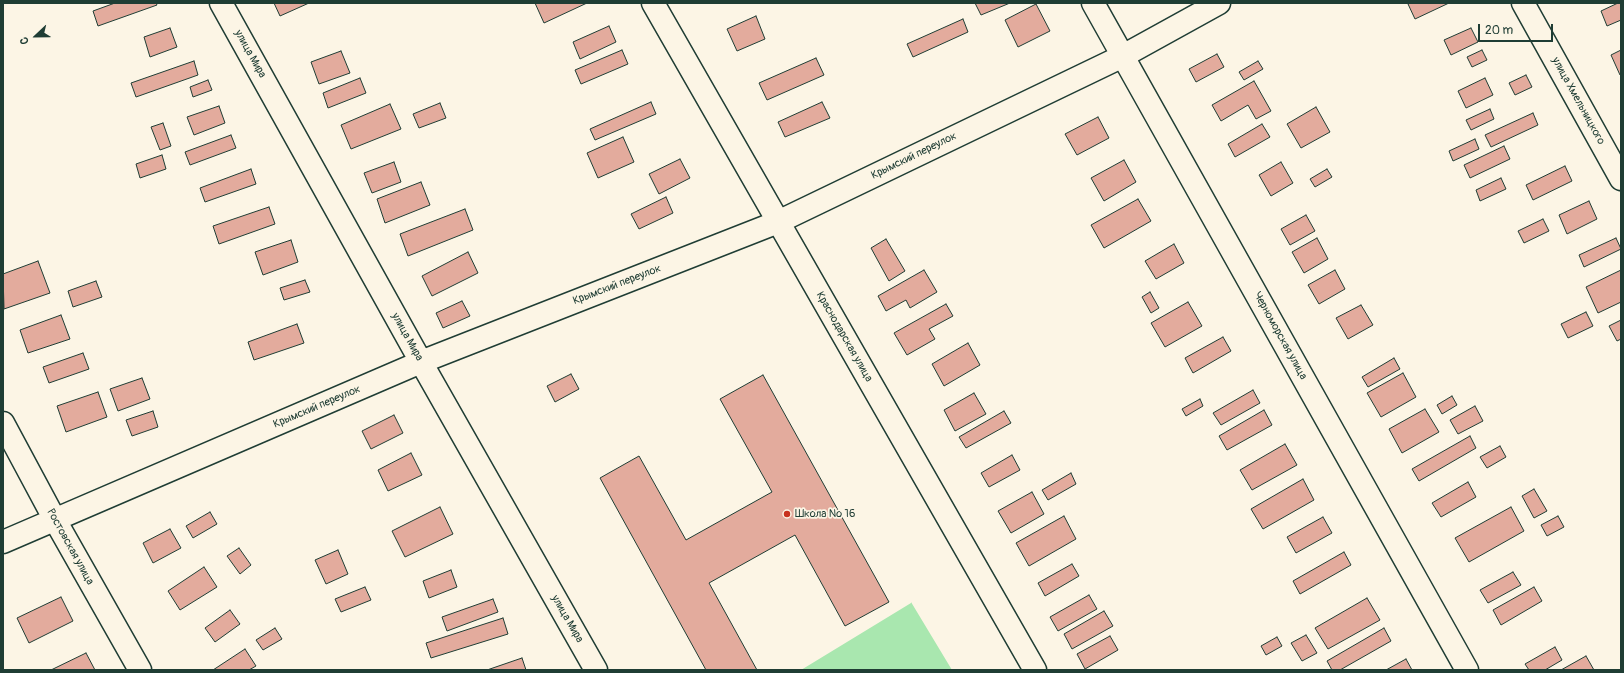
<!DOCTYPE html>
<meta charset="utf-8">
<style>
body{margin:0}
#map{position:relative;width:1624px;height:673px;overflow:hidden;background:#fcf5e5;font-family:Pangolin,sans-serif}
canvas{display:block}
.frame{position:absolute;inset:0;border:4px solid #1f3d34;pointer-events:none}
.north{position:absolute;left:16px;top:16px;width:40px;height:40px;-webkit-text-stroke:3px #fcf5e5;paint-order:stroke;rotate:248deg;font-size:11px;font-weight:700;line-height:16px;text-align:center;color:#1f3d34}
.north::after{content:'';display:block;margin:auto;width:14px;height:18px;background:#1f3d34;clip-path:polygon(50% 0,100% 100%,50% 72%,0 100%)}
.scale{position:absolute;left:1478px;top:24px;width:75px;height:18px;box-sizing:border-box;border:2px solid #1f3d34;border-top:0;padding-left:5px;font-size:12px;line-height:14px;white-space:nowrap;color:#1f3d34;-webkit-text-stroke:3px #fcf5e5;paint-order:stroke}
</style>
<div id="map">
<canvas width="1624" height="673"></canvas>
<div class="frame"></div>
<div class="north">С</div>
<div class="scale">20 m</div>
</div>
<script>
const ctx = document.querySelector('canvas').getContext('2d');
ctx.lineJoin = 'round';
function fillPath(path, color) {
  ctx.fillStyle = color;
  ctx.fill(path, 'evenodd');
}
function toPath(rows) {
  const path = new Path2D();
  for (const r of rows) {
    path.moveTo(r[0], r[1]);
    for (let i = 2; i < r.length; i += 2) path.lineTo(r[i], r[i + 1]);
  }
  return path;
}
function trace(path, color, width, dash) {
  ctx.strokeStyle = color;
  ctx.lineWidth = width;
  ctx.lineCap = dash ? 'butt' : 'round';
  ctx.setLineDash(dash || []);
  ctx.stroke(path);
}
function write(font, color, halo, rows, align = 'center') {
  ctx.font = font + ' Pangolin,sans-serif';
  ctx.lineWidth = 3.5;
  ctx.setLineDash([]);
  ctx.textBaseline = 'middle';
  ctx.strokeStyle = halo;
  ctx.fillStyle = color;
  for (const [text, x, y, turn = 0] of rows) {
    ctx.save();
    ctx.translate(x, y);
    ctx.rotate((+turn || 0) * Math.PI / 180);
    ctx.textAlign = isNaN(turn) ? turn : align;
    if (halo) ctx.strokeText(text, 0, 0);
    ctx.fillText(text, 0, 0);
    ctx.restore();
  }
}
fillPath(toPath([
 [911,602,952,670,801,670,911,603]
]), '#a9e7af');
const building = toPath([
 [115,3,156,3,157,5,98,26,93,11,115,3],
 [274,3,309,3,280,16,274,3],
 [535,3,587,3,544,23,535,3],
 [975,3,1010,3,981,15,975,3],
 [1410,3,1449,3,1415,19,1408,4,1410,3],
 [1618,3,1621,3,1621,20,1607,26,1601,11,1618,3],
 [1036,4,1050,31,1018,47,1005,20,1036,4],
 [756,16,765,39,737,51,727,29,756,16],
 [963,19,968,32,913,57,907,44,963,19],
 [609,26,616,42,580,59,573,42,609,26],
 [170,28,177,47,150,57,144,37,170,28],
 [1471,28,1478,42,1451,55,1444,40,1471,28],
 [622,50,628,64,581,84,575,70,622,50],
 [1482,50,1487,60,1472,67,1467,57,1482,50],
 [1621,50,1621,74,1620,75,1611,55,1621,50],
 [341,51,350,73,319,84,311,62,341,51],
 [1217,54,1224,67,1196,82,1189,69,1217,54],
 [816,58,824,75,767,100,759,83,816,58],
 [194,61,198,75,136,97,131,83,194,61],
 [1258,61,1263,69,1244,80,1239,72,1258,61],
 [1526,75,1532,87,1515,95,1509,83,1526,75],
 [360,78,366,93,328,108,323,93,360,78],
 [1485,78,1493,95,1466,108,1458,91,1485,78],
 [208,80,212,90,193,97,190,87,208,80],
 [1254,81,1271,111,1256,119,1248,105,1221,121,1212,105,1254,81],
 [651,102,656,114,595,140,590,129,651,102],
 [822,102,830,118,785,137,778,122,822,102],
 [440,103,446,118,419,128,413,114,440,103],
 [390,104,401,129,351,149,341,125,390,104],
 [219,106,225,123,194,135,187,117,219,106],
 [1316,107,1330,132,1301,148,1287,124,1316,107],
 [1490,109,1494,119,1471,130,1466,120,1490,109],
 [1533,113,1538,125,1491,147,1485,135,1533,113],
 [1098,117,1109,138,1077,155,1065,134,1098,117],
 [163,123,171,146,160,150,151,127,163,123],
 [1262,124,1270,137,1235,157,1228,144,1262,124],
 [231,135,236,148,190,165,185,152,231,135],
 [623,137,634,162,598,178,587,153,623,137],
 [1475,139,1479,149,1453,161,1449,151,1475,139],
 [1504,146,1510,159,1470,178,1464,165,1504,146],
 [162,155,166,169,140,178,136,164,162,155],
 [680,159,690,178,659,194,649,174,680,159],
 [1124,160,1136,182,1104,201,1091,178,1124,160],
 [394,162,401,182,372,193,364,173,394,162],
 [1281,162,1293,183,1271,196,1259,175,1281,162],
 [1565,166,1572,181,1533,200,1526,185,1565,166],
 [251,169,256,184,205,202,200,188,251,169],
 [1327,169,1332,177,1315,187,1310,179,1327,169],
 [1501,178,1506,189,1480,201,1476,190,1501,178],
 [421,182,430,205,385,223,377,199,421,182],
 [666,197,673,213,639,229,631,214,666,197],
 [1138,199,1151,221,1104,248,1091,225,1138,199],
 [1589,201,1597,219,1567,234,1559,215,1589,201],
 [269,207,275,224,219,244,213,226,269,207],
 [465,209,473,230,408,256,400,234,465,209],
 [1306,215,1315,231,1290,245,1281,229,1306,215],
 [1543,219,1549,231,1524,243,1518,231,1543,219],
 [1317,238,1328,259,1304,273,1292,252,1317,238],
 [1616,238,1621,249,1584,267,1579,255,1616,238],
 [886,239,905,271,889,281,871,248,886,239],
 [291,240,298,262,263,275,255,252,291,240],
 [1174,244,1184,263,1156,279,1145,261,1174,244],
 [468,252,478,273,432,296,422,276,468,252],
 [38,261,50,293,4,309,3,274,38,261],
 [924,270,937,292,910,308,906,300,886,311,878,296,924,270],
 [1335,270,1345,289,1319,304,1308,285,1335,270],
 [1621,270,1621,302,1598,313,1586,287,1621,270],
 [305,280,310,292,284,300,280,288,305,280],
 [96,281,102,297,73,307,68,291,96,281],
 [1150,292,1159,308,1151,313,1142,297,1150,292],
 [462,301,470,316,443,328,436,313,462,301],
 [1188,302,1202,326,1165,347,1151,323,1188,302],
 [946,304,953,316,929,329,935,339,907,355,894,333,946,304],
 [1361,305,1373,325,1348,339,1336,318,1361,305],
 [1586,312,1593,326,1568,338,1561,324,1586,312],
 [61,315,70,339,28,353,20,330,61,315],
 [1621,320,1621,339,1617,341,1609,326,1621,320],
 [297,324,304,343,254,360,248,342,297,324],
 [1223,337,1231,351,1193,373,1185,358,1223,337],
 [968,343,980,365,944,386,932,364,968,343],
 [83,353,89,369,49,383,43,367,83,353],
 [1394,358,1400,369,1368,387,1362,377,1394,358],
 [1403,373,1416,397,1381,417,1367,393,1403,373],
 [571,374,579,389,555,402,547,386,571,374],
 [763,375,889,602,845,626,795,535,709,583,757,670,706,670,600,478,639,456,686,540,772,492,720,399,763,375],
 [142,378,150,399,118,411,110,389,142,378],
 [1253,390,1260,403,1221,425,1213,413,1253,390],
 [98,392,107,417,66,432,57,406,98,392],
 [974,393,986,414,955,431,944,410,974,393],
 [1452,396,1457,405,1442,414,1437,405,1452,396],
 [1200,399,1203,406,1186,416,1182,409,1200,399],
 [1475,406,1483,421,1458,434,1450,420,1475,406],
 [1425,409,1439,432,1402,453,1389,429,1425,409],
 [1264,410,1272,425,1227,450,1219,436,1264,410],
 [153,411,158,427,132,436,126,420,153,411],
 [1004,411,1011,423,966,448,959,437,1004,411],
 [394,415,403,433,371,449,362,431,394,415],
 [1470,436,1476,448,1419,481,1412,469,1470,436],
 [1285,444,1297,465,1252,490,1240,470,1285,444],
 [1500,446,1506,457,1487,468,1480,457,1500,446],
 [411,453,422,475,388,491,378,470,411,453],
 [1012,455,1020,470,989,487,981,473,1012,455],
 [1071,473,1076,484,1048,500,1042,490,1071,473],
 [1303,479,1314,500,1263,529,1251,509,1303,479],
 [1468,482,1476,497,1441,517,1432,503,1468,482],
 [1534,489,1547,511,1534,518,1522,496,1534,489],
 [1032,492,1044,514,1011,533,998,511,1032,492],
 [440,507,453,534,405,557,392,531,440,507],
 [1511,507,1524,531,1469,562,1455,538,1511,507],
 [210,512,217,524,193,538,186,526,210,512],
 [1064,516,1076,539,1029,566,1016,543,1064,516],
 [1558,516,1564,527,1547,536,1541,525,1558,516],
 [1323,517,1332,533,1296,553,1287,537,1323,517],
 [170,529,181,548,153,563,143,543,170,529],
 [239,548,251,565,240,574,227,556,239,548],
 [338,550,348,574,326,584,315,560,338,550],
 [1344,552,1351,565,1300,594,1293,581,1344,552],
 [1072,564,1079,576,1045,596,1038,583,1072,564],
 [204,567,217,587,180,610,168,591,204,567],
 [451,570,457,587,429,598,423,581,451,570],
 [1513,572,1521,585,1488,603,1480,590,1513,572],
 [365,587,371,600,341,612,335,599,365,587],
 [1534,587,1542,601,1501,625,1493,610,1534,587],
 [1089,595,1097,609,1058,631,1050,617,1089,595],
 [61,597,73,621,29,643,17,618,61,597],
 [1367,598,1380,620,1328,649,1315,628,1367,598],
 [493,599,498,612,447,631,442,617,493,599],
 [230,610,240,624,215,642,205,628,230,610],
 [1104,611,1113,626,1072,649,1064,634,1104,611],
 [503,618,508,634,431,658,426,643,503,618],
 [275,628,282,639,263,650,256,640,275,628],
 [1384,628,1391,641,1340,670,1332,670,1327,661,1384,628],
 [1306,635,1317,653,1302,661,1291,643,1306,635],
 [1110,636,1118,650,1085,669,1077,654,1110,636],
 [1277,637,1282,646,1266,655,1261,646,1277,637],
 [1555,647,1562,660,1545,670,1529,670,1525,664,1555,647],
 [245,649,256,666,249,670,213,670,245,649],
 [86,653,95,670,51,670,86,653],
 [1586,656,1594,670,1561,670,1586,656],
 [522,658,526,670,487,670,522,658],
 [1406,659,1412,670,1386,670,1406,659]
]);
fillPath(building, '#e3ab9d');
trace(building, '#1f3d34', 1);
const minor = toPath([
 [221,3,421,362,596,670],
 [1093,3,1467,670],
 [1523,3,1621,179],
 [3,423,55,520,140,670],
 [3,542,421,362,778,222,1123,56,1219,3]
]);
const tertiary = toPath([
 [653,3,1035,670]
]);
trace(minor, '#1f3d34', 25);
trace(tertiary, '#1f3d34', 25);
trace(minor, '#fcf5e5', 22);
trace(tertiary, '#fcf5e5', 22);
for (const [x, y, r, color] of [
 [787,514,4,"#c8321e"]
]) {
  const dot = new Path2D();
  dot.arc(x, y, r, 0, 2 * Math.PI);
  ctx.fillStyle = color;
  ctx.fill(dot);
  trace(dot, '#fcf5e5', 1.5);
}
write('11px', '#1f3d34', '#fcf5e5', [
 ["улица Мира",250,54,61],
 ["улица Хмельницкого",1578,101,61],
 ["Крымский переулок",914,156,-26],
 ["Крымский переулок",617,285,-21],
 ["Черноморская улица",1280,336,61],
 ["улица Мира",407,337,61],
 ["Краснодарская улица",844,337,60],
 ["Крымский переулок",317,407,-23],
 ["Ростовская улица",70,547,61],
 ["улица Мира",567,619,60]
]);
write('11px', '#1f3d34', '#fcf5e5', [
 ["Школа № 16",795,514]
], 'left');
</script>
